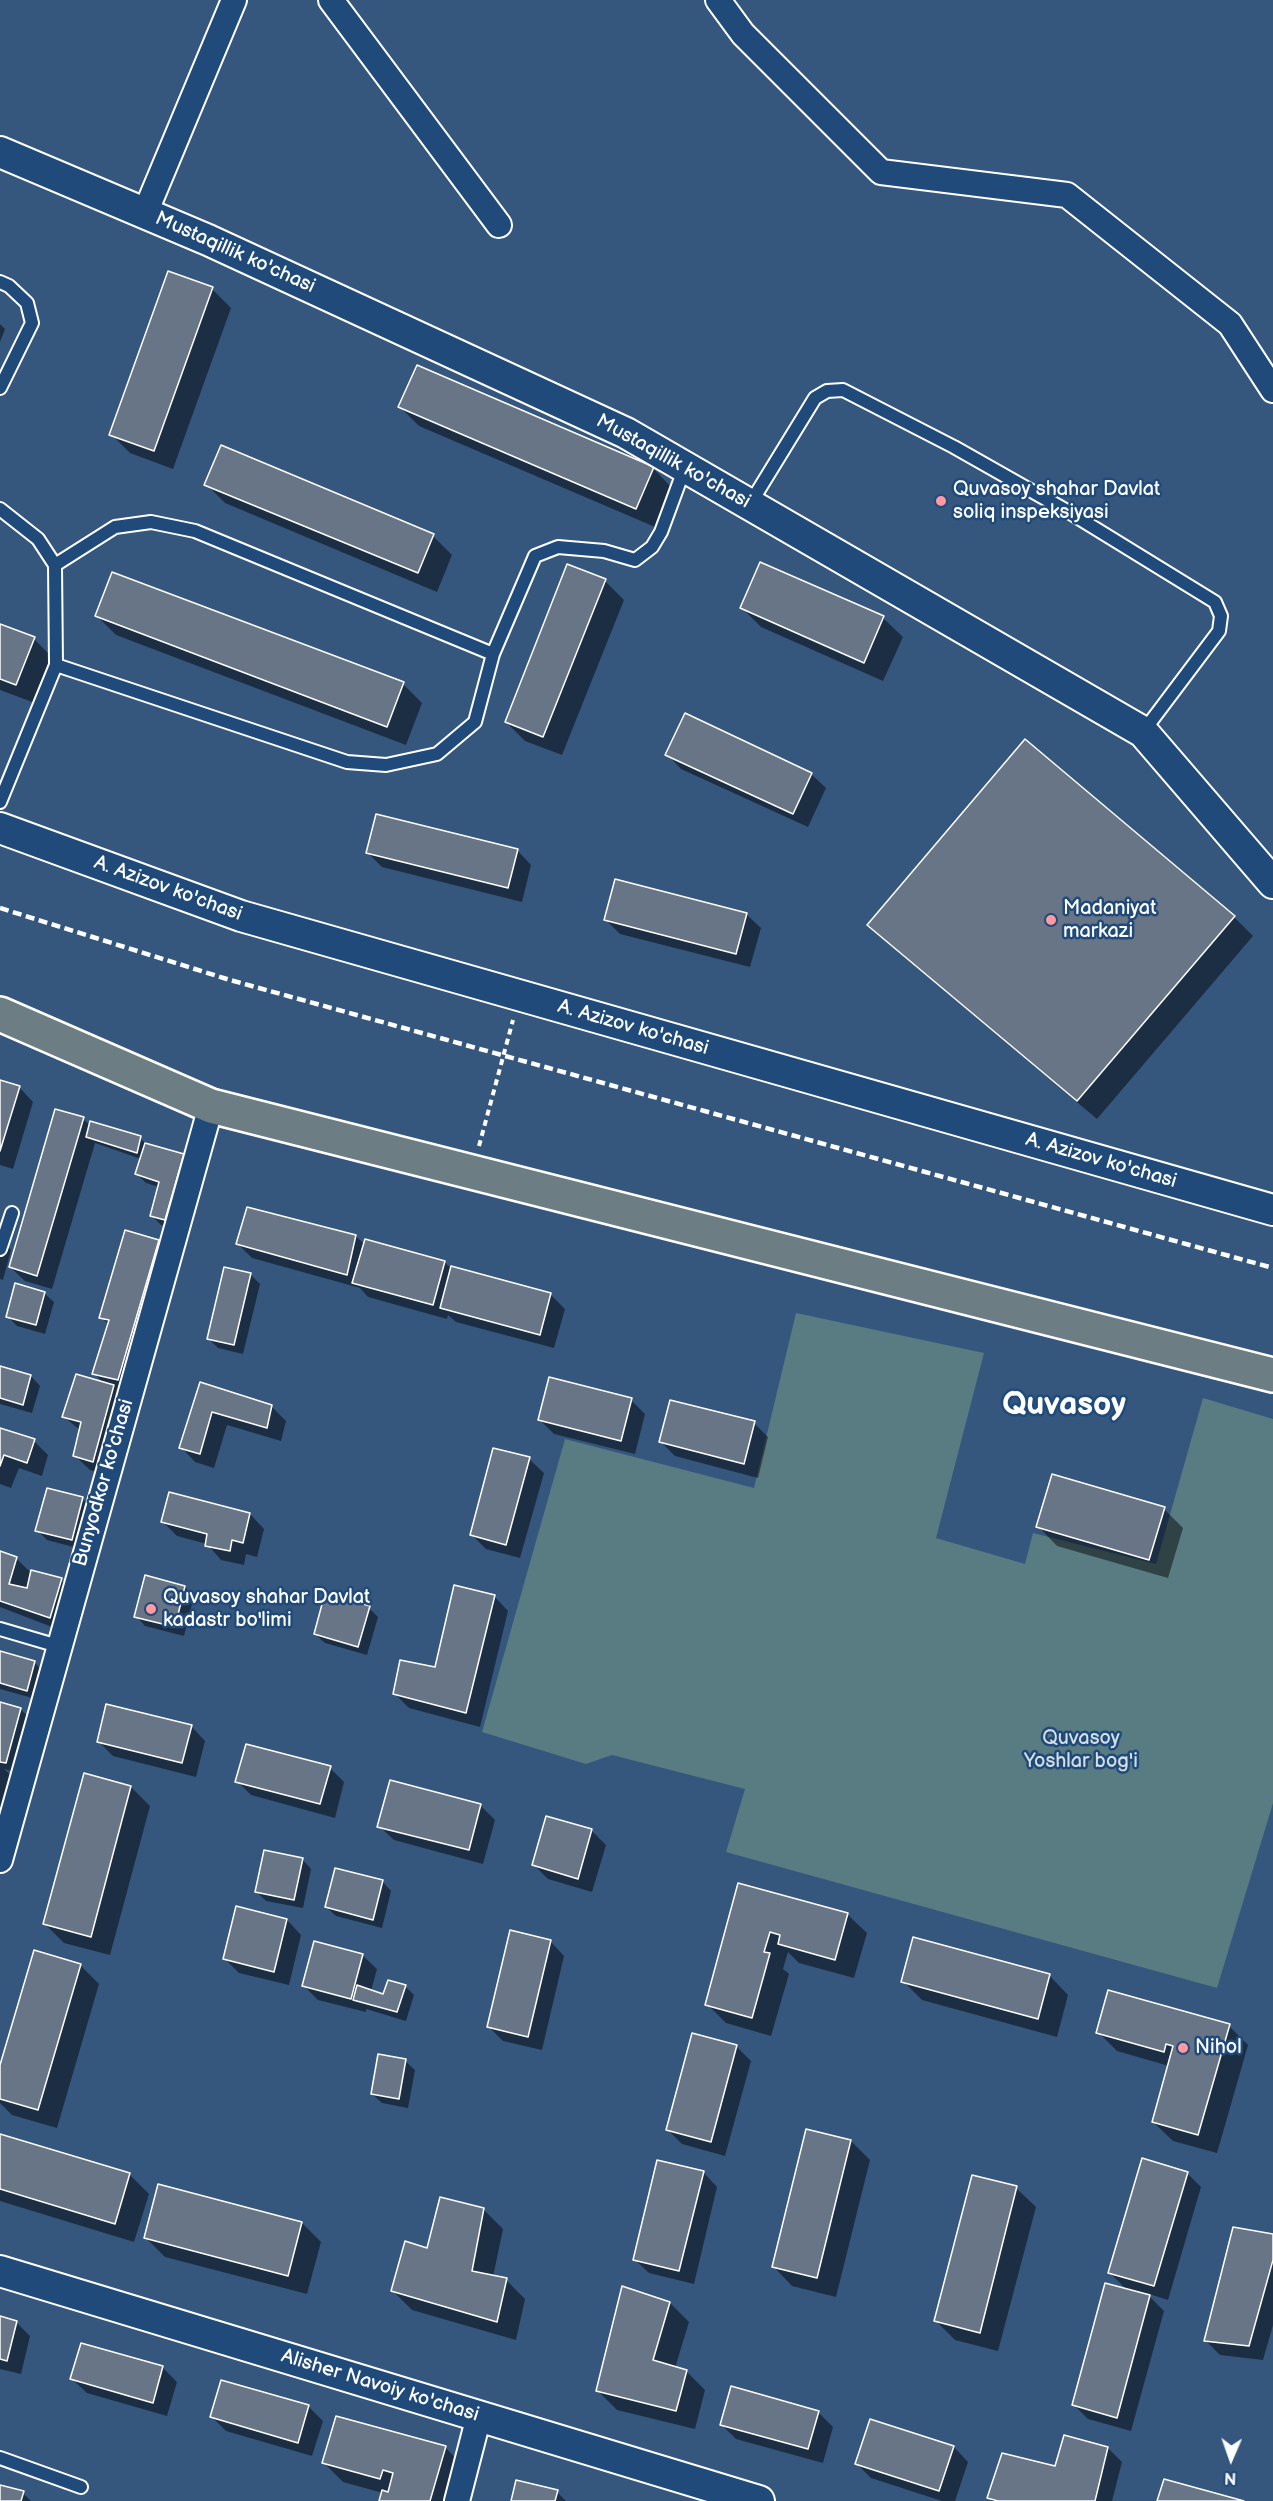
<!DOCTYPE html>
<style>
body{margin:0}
#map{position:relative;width:1273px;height:2501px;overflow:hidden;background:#35577e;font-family:"Balsamiq Sans",sans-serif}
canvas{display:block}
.north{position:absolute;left:1201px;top:2429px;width:60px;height:60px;-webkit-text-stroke:4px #1f4a7a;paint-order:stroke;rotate:182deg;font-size:16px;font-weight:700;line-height:24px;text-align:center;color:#fff}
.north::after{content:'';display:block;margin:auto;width:21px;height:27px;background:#fff;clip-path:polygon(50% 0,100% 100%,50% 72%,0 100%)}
</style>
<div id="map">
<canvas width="1273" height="2501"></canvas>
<div class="north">N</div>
</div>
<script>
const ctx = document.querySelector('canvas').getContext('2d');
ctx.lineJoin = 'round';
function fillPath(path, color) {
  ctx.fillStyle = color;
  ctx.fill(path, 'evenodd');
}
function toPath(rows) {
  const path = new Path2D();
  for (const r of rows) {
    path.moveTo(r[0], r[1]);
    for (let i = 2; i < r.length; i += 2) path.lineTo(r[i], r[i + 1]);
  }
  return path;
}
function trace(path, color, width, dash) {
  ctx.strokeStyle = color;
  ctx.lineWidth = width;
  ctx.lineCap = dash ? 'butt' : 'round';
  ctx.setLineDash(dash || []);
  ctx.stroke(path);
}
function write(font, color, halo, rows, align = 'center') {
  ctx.font = font + ' "Balsamiq Sans",sans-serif';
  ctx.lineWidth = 5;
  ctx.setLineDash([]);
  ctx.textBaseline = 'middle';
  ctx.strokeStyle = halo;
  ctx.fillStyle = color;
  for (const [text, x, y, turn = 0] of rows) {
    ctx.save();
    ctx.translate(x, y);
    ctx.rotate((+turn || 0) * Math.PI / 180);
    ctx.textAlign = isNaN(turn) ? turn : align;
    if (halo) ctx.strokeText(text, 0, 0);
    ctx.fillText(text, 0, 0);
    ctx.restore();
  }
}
fillPath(toPath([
 [796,1313,984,1353,936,1538,1025,1564,1033,1533,1156,1564,1203,1398,1273,1419,1273,1803,1217,1988,726,1852,745,1789,612,1755,586,1764,482,1732,565,1439,754,1488]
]), '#587c81');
fillPath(toPath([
 [212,289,231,308,173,469,130,453,111,434],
 [0,324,5,329,0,342],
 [400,407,653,468,672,488,655,527,419,426],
 [206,484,433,536,452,555,437,592,225,503],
 [761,564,883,618,903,637,883,681,761,627,742,608],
 [605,581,624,600,562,755,525,741,506,722],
 [97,616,403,684,422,703,406,745,116,635],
 [0,625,34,639,53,658,35,703,0,690],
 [667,754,811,774,826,788,808,827,681,769],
 [517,850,531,865,522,902,382,867,368,853],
 [746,914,761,928,750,967,620,934,606,920],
 [1234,917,1253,936,1097,1119,888,943,869,924],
 [0,1082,19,1087,33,1102,13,1169,0,1165],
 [83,1119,91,1126,140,1138,148,1146,183,1155,192,1165,174,1228,161,1225,152,1216,159,1187,146,1183,136,1173,141,1159,95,1143,52,1289,25,1281,10,1267],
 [356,1236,365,1245,444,1262,452,1269,550,1294,565,1309,554,1348,456,1322,448,1315,447,1319,368,1297,360,1288,252,1258,238,1244],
 [0,1238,11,1250,3,1280,0,1279],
 [158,1242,173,1256,132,1394,117,1390,128,1401,107,1475,90,1470,75,1456,81,1431,63,1416,104,1384,94,1373,109,1325,101,1317],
 [250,1274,260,1284,243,1354,218,1348,208,1338],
 [44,1293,54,1302,45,1334,17,1326,8,1317],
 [0,1367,31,1376,40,1386,32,1413,0,1404],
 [201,1384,271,1406,286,1421,281,1441,227,1425,214,1468,195,1462,181,1447],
 [631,1400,645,1414,635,1454,554,1434,540,1420],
 [754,1423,768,1437,758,1478,675,1456,661,1442],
 [0,1430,34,1441,48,1455,42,1476,19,1468,11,1488,0,1484],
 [529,1459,544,1473,520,1558,486,1549,471,1534],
 [82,1499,92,1508,81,1549,47,1540,37,1530],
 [1164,1509,1183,1528,1168,1578,1057,1546,1038,1526],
 [250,1514,264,1529,257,1557,246,1554,244,1565,221,1560,207,1544,177,1536,163,1522],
 [0,1555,16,1558,32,1574,61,1580,76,1594,65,1632,0,1607],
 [185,1587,194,1596,184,1636,145,1626,136,1616],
 [494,1596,508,1611,480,1727,409,1708,394,1693,437,1668],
 [369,1608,378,1617,367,1655,325,1643,315,1634],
 [0,1653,35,1663,44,1672,36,1699,0,1689],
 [0,1703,20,1709,30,1718,15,1772,4,1769,14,1778,0,1828],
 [191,1726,205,1741,196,1777,113,1756,99,1742],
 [330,1768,344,1782,335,1818,251,1795,237,1781],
 [131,1787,150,1806,110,1955,64,1943,45,1924],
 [480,1805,495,1820,483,1864,394,1840,379,1826],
 [591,1830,606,1845,592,1892,548,1879,534,1865],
 [302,1859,311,1869,303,1908,266,1901,257,1892],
 [382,1881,391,1891,382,1928,336,1916,326,1907],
 [739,1885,847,1914,867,1933,854,1978,799,1963,788,1952,783,1969,789,1974,771,2036,726,2023,707,2004],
 [287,1920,301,1935,289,1985,239,1973,225,1959],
 [550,1941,564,1956,542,2050,503,2041,489,2027],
 [362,1955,377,1969,371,1991,384,1996,405,1986,414,1995,406,2021,366,2009,366,2012,318,2000,304,1986],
 [80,1965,99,1984,57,2128,12,2115,0,2103,0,2071],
 [1049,1975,1068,1995,1057,2037,922,2000,903,1981],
 [1229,2026,1248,2045,1217,2153,1173,2141,1153,2122,1169,2066,1117,2051,1098,2032],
 [736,2046,751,2061,725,2156,682,2144,668,2130],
 [405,2061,415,2070,408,2108,382,2103,372,2094],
 [0,2135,130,2175,149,2194,134,2242,0,2201],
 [851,2141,870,2160,836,2297,792,2286,773,2266],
 [703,2172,717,2187,694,2284,649,2273,634,2259],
 [1187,2173,1201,2187,1168,2300,1146,2293,1164,2311,1131,2431,1088,2419,1074,2405,1128,2291,1110,2273],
 [1016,2188,1036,2207,998,2351,955,2340,936,2321],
 [484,2210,503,2229,493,2277,506,2280,525,2299,516,2340,412,2310,393,2291,428,2250],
 [302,2223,321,2242,307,2294,165,2257,146,2238],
 [1273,2235,1273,2325,1263,2360,1220,2355,1206,2341],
 [670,2303,689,2322,675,2368,686,2371,705,2390,695,2429,617,2410,598,2391],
 [0,2318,16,2322,30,2336,21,2374,0,2369],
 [82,2345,163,2368,177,2382,167,2416,87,2393,72,2379],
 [308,2406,323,2421,312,2456,226,2431,212,2417],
 [818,2412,833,2427,823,2463,736,2439,721,2424],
 [871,2421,954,2447,968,2462,955,2501,942,2501,871,2478,857,2464],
 [445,2447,464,2467,454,2501,381,2501,383,2493,343,2482,324,2463],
 [1108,2448,1122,2462,1112,2501,992,2501,989,2498],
 [0,2486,23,2493,31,2501,0,2501],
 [557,2492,566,2501,513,2501]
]), '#0007');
const building = toPath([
 [168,271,213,287,154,451,109,435,168,271],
 [417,365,654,467,636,509,398,407,417,365],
 [221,445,434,534,418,573,204,485,221,445],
 [760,562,884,616,864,663,740,608,760,562],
 [567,564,606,579,543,737,505,722,567,564],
 [112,572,404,682,387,727,95,616,112,572],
 [0,624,35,637,16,685,0,679,0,624],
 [685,713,812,773,793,814,665,755,685,713],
 [1025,739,1235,916,1077,1101,867,925,1025,739],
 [376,814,518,849,508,888,366,853,376,814],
 [615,879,747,913,736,954,604,920,615,879],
 [0,1080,20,1086,0,1151,0,1080],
 [55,1109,84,1117,37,1276,9,1267,55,1109],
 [90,1121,141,1136,137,1153,86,1137,90,1121],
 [145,1143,184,1154,165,1220,150,1216,159,1182,135,1174,145,1143],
 [247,1207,356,1235,347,1275,236,1244,247,1207],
 [125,1230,159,1240,118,1380,92,1374,109,1320,99,1318,125,1230],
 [365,1239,445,1261,433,1305,352,1283,365,1239],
 [451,1266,551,1293,540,1335,440,1308,451,1266],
 [224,1267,251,1273,234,1345,207,1339,224,1267],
 [15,1283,45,1292,36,1325,6,1317,15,1283],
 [0,1366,31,1375,23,1405,0,1398,0,1366],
 [76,1374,114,1385,93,1462,73,1456,81,1422,62,1417,76,1374],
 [549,1377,632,1398,621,1441,538,1420,549,1377],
 [200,1382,272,1405,267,1428,212,1412,200,1454,179,1448,200,1382],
 [670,1400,755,1421,744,1464,659,1442,670,1400],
 [0,1428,35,1439,27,1463,4,1455,0,1466,0,1428],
 [493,1448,530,1457,506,1545,470,1535,493,1448],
 [1052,1474,1165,1507,1149,1560,1036,1527,1052,1474],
 [47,1488,83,1497,72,1540,35,1531,47,1488],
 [169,1492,250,1513,243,1543,232,1540,230,1551,205,1546,207,1534,161,1522,169,1492],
 [0,1551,17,1557,9,1584,27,1588,31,1570,62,1578,50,1618,0,1601,0,1551],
 [145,1575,185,1586,175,1627,134,1617,145,1575],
 [454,1585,495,1595,466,1713,393,1694,400,1660,435,1667,454,1585],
 [325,1593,370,1606,358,1647,314,1634,325,1593],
 [0,1651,35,1661,27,1691,0,1683,0,1651],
 [0,1702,21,1708,6,1763,0,1762,0,1702],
 [106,1704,192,1725,182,1763,97,1742,106,1704],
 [246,1744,331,1766,320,1804,235,1782,246,1744],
 [84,1773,131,1786,91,1937,43,1924,84,1773],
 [390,1780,481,1804,469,1850,377,1827,390,1780],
 [546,1816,592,1829,578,1879,532,1865,546,1816],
 [264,1850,303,1858,294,1900,255,1892,264,1850],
 [335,1868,383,1880,373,1920,325,1907,335,1868],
 [738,1883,848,1913,835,1960,778,1944,780,1935,770,1932,764,1952,770,1953,752,2018,705,2005,738,1883],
 [236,1906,287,1919,274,1972,223,1959,236,1906],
 [510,1930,551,1940,528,2037,487,2027,510,1930],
 [913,1937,1050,1974,1038,2019,901,1982,913,1937],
 [314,1941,363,1954,351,1999,302,1986,314,1941],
 [34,1950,81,1964,38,2110,0,2099,0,2065,34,1950],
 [388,1980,406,1985,397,2012,353,2000,357,1985,383,1994,388,1980],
 [1108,1990,1230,2024,1198,2135,1152,2122,1173,2046,1166,2044,1164,2052,1096,2033,1108,1990],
 [692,2033,737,2045,711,2142,666,2130,692,2033],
 [378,2054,406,2059,399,2099,371,2094,378,2054],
 [806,2129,851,2140,817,2278,772,2267,806,2129],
 [0,2134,130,2173,115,2224,0,2189,0,2134],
 [1142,2158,1188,2172,1154,2286,1108,2273,1142,2158],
 [657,2160,704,2171,679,2271,633,2260,657,2160],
 [972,2175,1017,2186,980,2333,934,2321,972,2175],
 [158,2184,302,2222,288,2276,144,2238,158,2184],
 [440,2197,484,2208,472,2271,507,2278,497,2322,391,2291,405,2241,427,2248,440,2197],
 [1233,2227,1273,2234,1273,2260,1249,2346,1204,2341,1233,2227],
 [1105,2283,1150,2295,1117,2418,1072,2405,1105,2283],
 [622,2286,670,2302,653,2360,687,2370,676,2411,596,2391,622,2286],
 [0,2316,17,2321,7,2361,0,2359,0,2316],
 [81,2343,163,2366,153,2403,70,2379,81,2343],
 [221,2380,309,2405,298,2443,210,2417,221,2380],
 [731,2386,819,2411,808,2449,720,2425,731,2386],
 [336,2416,446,2446,430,2501,379,2501,382,2490,388,2492,393,2473,383,2470,380,2479,322,2463,336,2416],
 [870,2419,954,2446,939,2491,855,2464,870,2419],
 [1064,2435,1108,2447,1095,2501,998,2501,987,2498,1002,2453,1055,2466,1064,2435],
 [1164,2479,1244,2501,1157,2501,1164,2479],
 [516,2480,558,2490,555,2501,511,2501,516,2480],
 [0,2485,24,2491,21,2501,0,2501,0,2485]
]);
fillPath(building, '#677587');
trace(building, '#fff', 1.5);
const service = toPath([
 [0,282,9,286,27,303,32,323,0,388],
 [750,504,815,398,827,391,843,390,954,447,1067,511,1215,602,1221,616,1219,631,1143,732],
 [0,509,38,539,55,565,56,665,0,802],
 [55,565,115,527,151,522,195,531,493,654],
 [56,665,347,762,386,765,437,754,475,722,493,654,535,556,558,547,604,551,635,560,652,547,661,532,685,467],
 [0,1249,12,1213],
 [0,1629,58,1646],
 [0,2458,81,2487]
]);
const minor = toPath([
 [331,0,499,225],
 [718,0,743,34,881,172,1067,195,1230,324,1273,390],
 [145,213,234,0],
 [0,1860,211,1106],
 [457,2501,479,2416]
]);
const tertiary = toPath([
 [0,152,208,240,626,433,1143,732,1273,883],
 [0,828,241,916,1273,1210],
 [0,2271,759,2501]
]);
const primary = toPath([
 [0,1014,211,1106,1273,1375]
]);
trace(service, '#fff', 16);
trace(minor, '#fff', 28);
trace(tertiary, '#fff', 34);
trace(primary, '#fff', 38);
trace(toPath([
 [479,1146,513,1020]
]), '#fff', 4, [6, 4.5]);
trace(service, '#1f4a7a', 12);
trace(minor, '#1f4a7a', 24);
trace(tertiary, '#1f4a7a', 30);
trace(primary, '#6c7e84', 33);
trace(toPath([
 [0,908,230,980,1273,1268]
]), '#fff', 4.5, [9, 4.5]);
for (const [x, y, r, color] of [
 [941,501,6,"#ff9aa2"],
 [1051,920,6,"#ff9aa2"],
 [151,1609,6,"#ff9aa2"],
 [1183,2048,6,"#ff9aa2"]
]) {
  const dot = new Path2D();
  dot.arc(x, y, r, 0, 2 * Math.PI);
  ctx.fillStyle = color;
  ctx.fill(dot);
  trace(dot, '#1f4a7a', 2);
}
write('20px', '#fff', '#1f4a7a', [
 ["Mustaqillik ko'chasi",235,253,24],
 ["Mustaqillik ko'chasi",673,462,29],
 ["A. Azizov ko'chasi",168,889,20],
 ["A. Azizov ko'chasi",633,1028,16],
 ["A. Azizov ko'chasi",1101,1161,16],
 ["Bunyodkor ko'chasi",104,1483,-74],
 ["Alisher Navoiy ko'chasi",380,2386,17]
]);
write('20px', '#fff', '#1f4a7a', [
 ["Quvasoy shahar Davlat",953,490],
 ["soliq inspeksiyasi",953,513],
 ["Madaniyat",1063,909],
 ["markazi",1063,932],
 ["Quvasoy shahar Davlat",163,1598],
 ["kadastr bo'limi",163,1621],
 ["Nihol",1195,2048]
], 'left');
write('20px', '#d5dee0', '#1f4a7a', [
 ["Quvasoy",1081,1739],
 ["Yoshlar bog'i",1081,1762]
]);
write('bold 32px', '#fff', '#1f4a7a', [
 ["Quvasoy",1064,1406]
]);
</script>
